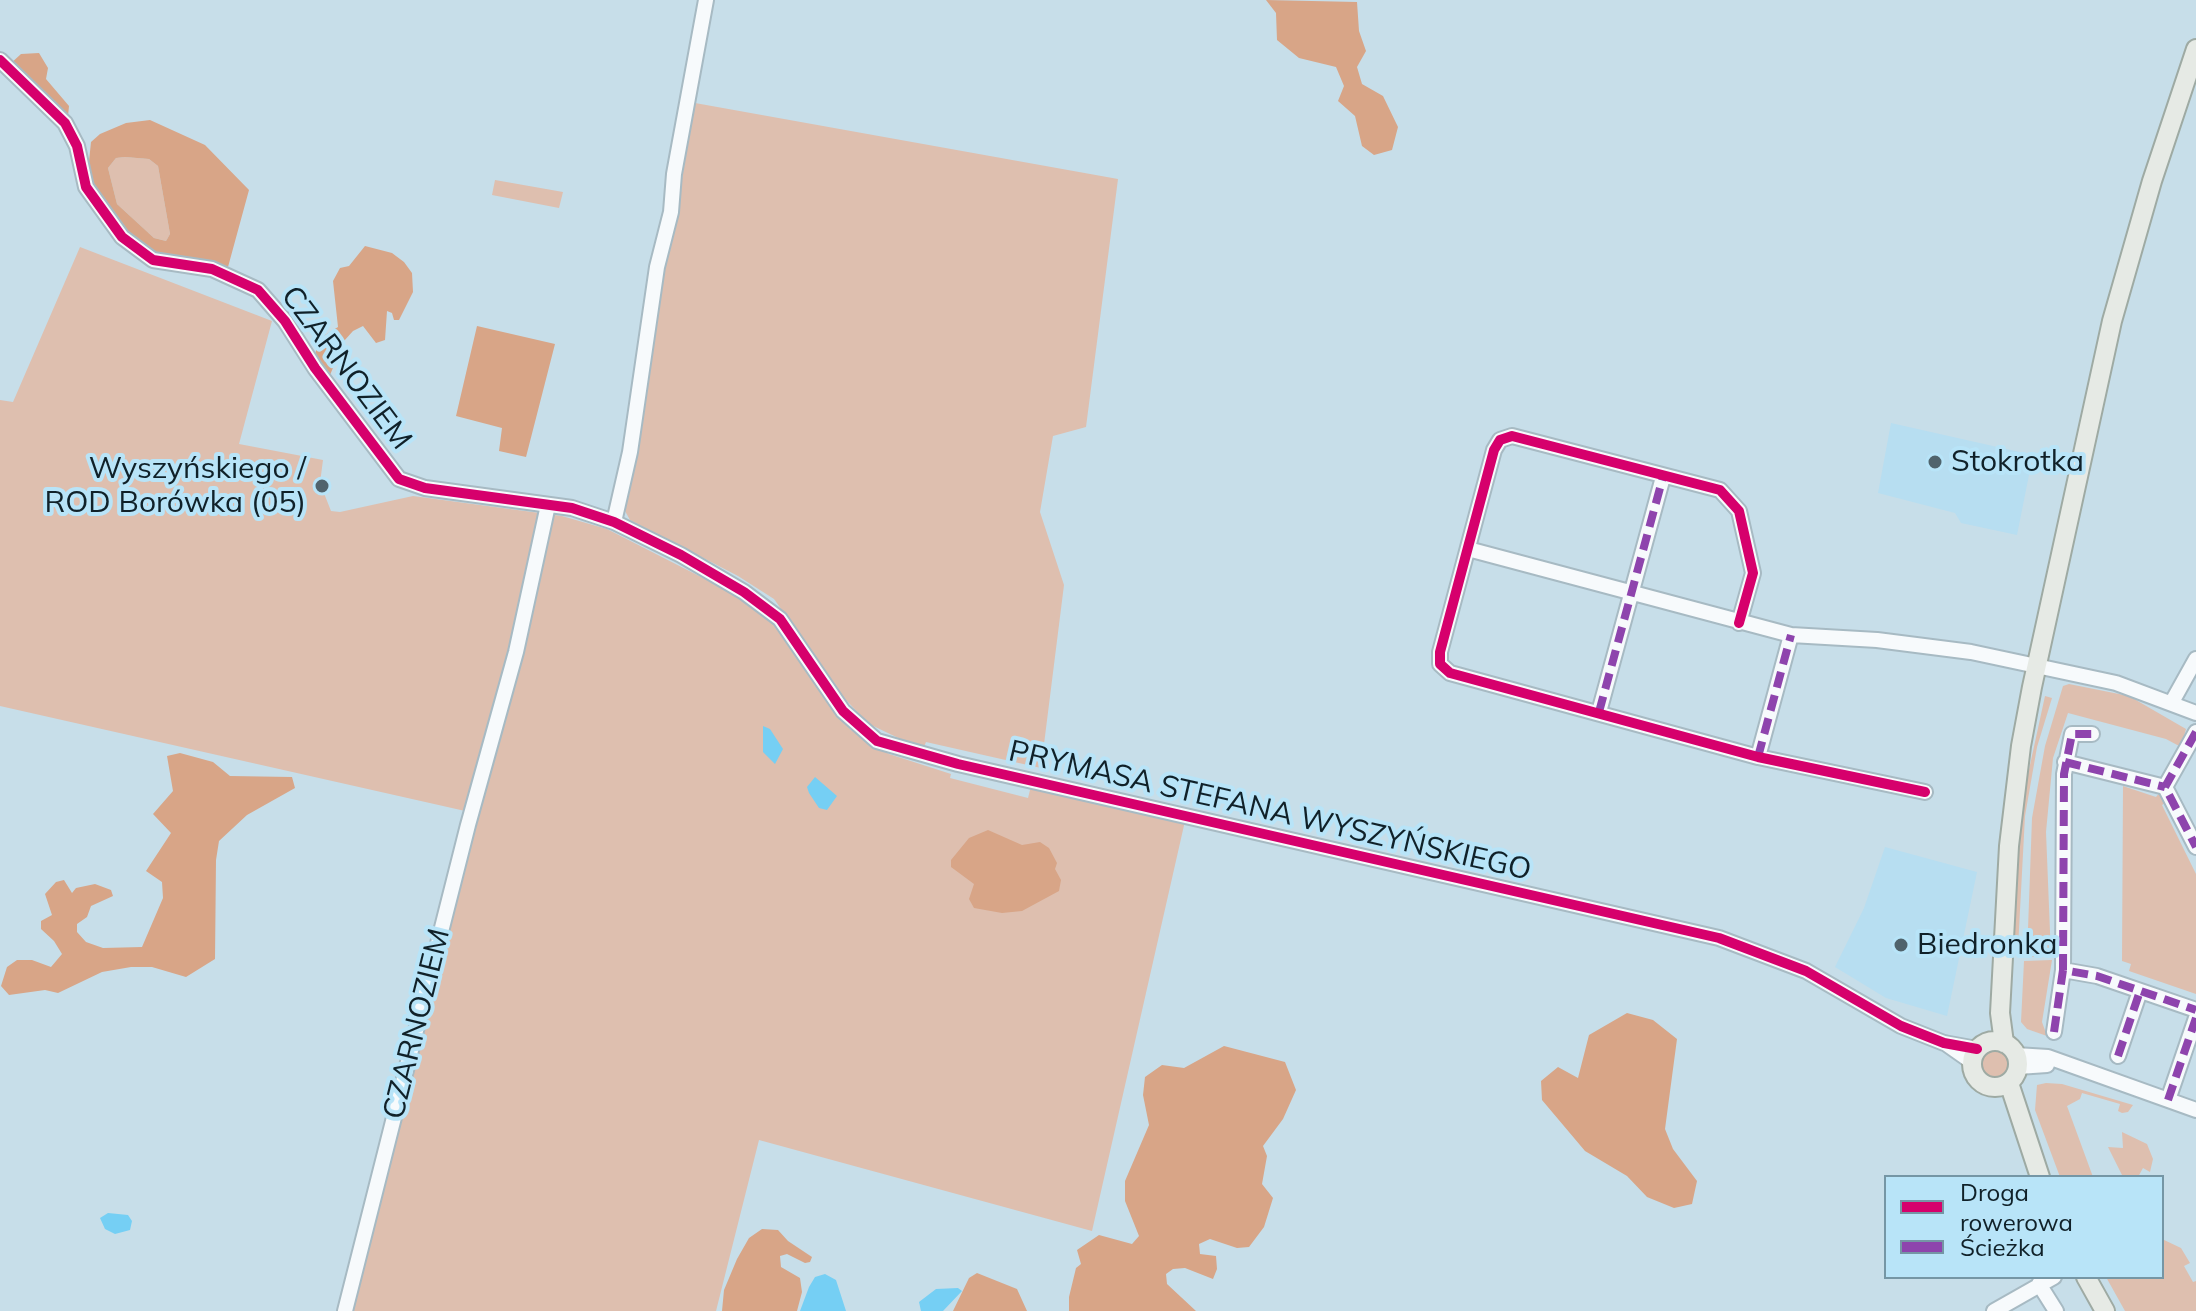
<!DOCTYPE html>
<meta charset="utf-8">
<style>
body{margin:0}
#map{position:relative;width:2196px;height:1311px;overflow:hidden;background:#c7dee9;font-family:Mulish,sans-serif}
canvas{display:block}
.legend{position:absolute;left:1884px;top:1175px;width:280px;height:104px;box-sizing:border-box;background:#b8e4f8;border:2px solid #7596a5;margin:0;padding:10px 14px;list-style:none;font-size:24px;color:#102129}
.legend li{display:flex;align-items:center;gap:16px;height:40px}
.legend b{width:40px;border:2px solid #7596a5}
</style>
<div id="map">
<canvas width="2196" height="1311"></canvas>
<ul class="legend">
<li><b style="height:10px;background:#d6006c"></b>Droga rowerowa</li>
<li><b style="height:10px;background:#8e44ad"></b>Ścieżka</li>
</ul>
</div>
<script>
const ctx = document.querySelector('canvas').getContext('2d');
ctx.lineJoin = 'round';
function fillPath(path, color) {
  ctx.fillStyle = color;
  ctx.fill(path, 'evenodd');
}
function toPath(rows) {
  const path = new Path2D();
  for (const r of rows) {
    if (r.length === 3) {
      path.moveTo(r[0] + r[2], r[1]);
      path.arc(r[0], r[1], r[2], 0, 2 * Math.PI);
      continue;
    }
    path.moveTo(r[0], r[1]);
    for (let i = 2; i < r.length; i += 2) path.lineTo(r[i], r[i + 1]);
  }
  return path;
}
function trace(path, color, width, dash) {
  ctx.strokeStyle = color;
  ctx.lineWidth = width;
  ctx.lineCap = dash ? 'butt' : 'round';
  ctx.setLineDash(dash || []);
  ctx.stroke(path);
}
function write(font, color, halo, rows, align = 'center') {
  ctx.font = font + ' Mulish,sans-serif';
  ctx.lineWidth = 8;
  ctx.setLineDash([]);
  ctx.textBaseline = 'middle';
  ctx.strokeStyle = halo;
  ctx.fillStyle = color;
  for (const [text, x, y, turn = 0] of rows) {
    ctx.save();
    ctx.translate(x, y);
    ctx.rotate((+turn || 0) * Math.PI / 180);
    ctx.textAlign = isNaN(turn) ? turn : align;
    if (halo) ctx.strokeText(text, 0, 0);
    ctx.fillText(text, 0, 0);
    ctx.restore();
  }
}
fillPath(toPath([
 [1891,423,2033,455,2017,535,1961,523,1955,513,1878,493],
 [1885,847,1977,872,1947,1016,1886,998,1835,967,1864,908]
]), '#b7def1');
fillPath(toPath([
 [695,103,1118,179,1086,427,1053,436,1040,512,1064,585,1041,768,926,742,924,747,911,744,869,724,844,698,774,599,738,576,630,520,625,511,665,260,670,248],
 [125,157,149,159,158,166,170,234,166,241,154,238,117,204,108,168,116,158],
 [495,180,563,192,559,208,492,195],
 [80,247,272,321,239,444,323,460,320,483,331,511,340,512,413,496,562,516,607,529,754,604,774,621,795,650,838,717,851,730,889,754,951,774,950,778,1028,798,1031,786,1185,821,1092,1231,759,1140,716,1311,349,1311,474,813,0,706,0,400,13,402],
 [2069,684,2129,696,2186,729,2181,747,2166,739,2068,713,2053,758,2046,832,2051,957,2027,957,2032,818,2045,746,2063,686],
 [2045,696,2052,698,2037,747,2025,816,2018,948,2014,948,2012,931,2020,811],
 [2123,786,2156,797,2161,791,2168,801,2162,805,2196,874,2196,994,2129,971,2131,964,2122,961],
 [2052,960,2042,1022,2047,1036,2027,1029,2021,1022,2024,961],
 [1996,1065,15],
 [2046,1083,2062,1084,2133,1105,2128,1112,2122,1113,2118,1111,2120,1104,2082,1093,2080,1099,2067,1106,2093,1177,2060,1177,2035,1110,2037,1085],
 [2122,1132,2147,1144,2153,1159,2150,1172,2143,1168,2138,1177,2122,1175,2108,1147,2123,1148],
 [2162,1239,2181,1248,2190,1263,2184,1266,2193,1282,2196,1281,2196,1311,2125,1311,2106,1277,2162,1277]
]), '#debfaf');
fillPath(toPath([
 [1266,0,1357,2,1359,31,1366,51,1357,67,1362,84,1383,96,1398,127,1392,150,1374,155,1362,146,1355,116,1338,101,1344,86,1336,67,1299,58,1277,40,1276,13],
 [39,53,48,68,46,79,69,106,68,116,9,65,21,54],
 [150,120,205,145,249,190,228,267,150,253,123,232,96,197,88,171,91,142,100,134,126,123],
 [125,157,149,159,158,166,170,234,166,241,154,238,117,204,108,168,116,158],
 [365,246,392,253,404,262,412,273,413,292,399,320,394,320,392,313,387,311,385,340,376,343,363,326,353,331,344,341,330,375,319,366,315,354,320,338,338,327,333,281,340,268,349,266],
 [477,326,555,344,526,457,499,451,502,428,456,416],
 [180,753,213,762,230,776,292,777,295,788,247,815,219,841,216,860,215,959,186,977,152,967,131,967,102,972,58,993,45,990,9,995,1,986,7,967,17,960,32,960,51,967,62,954,54,941,41,929,41,921,52,915,45,894,56,882,64,880,72,893,76,888,95,884,111,890,113,896,91,906,87,917,77,924,77,932,86,942,103,948,142,947,163,898,162,882,146,871,171,833,153,814,173,791,167,756],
 [988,830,1022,845,1040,842,1049,848,1057,863,1055,869,1061,880,1059,891,1022,911,1002,913,974,908,969,899,974,884,951,867,951,860,969,838],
 [1627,1013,1653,1020,1677,1039,1665,1129,1673,1149,1697,1181,1692,1204,1674,1208,1647,1197,1627,1176,1585,1151,1542,1100,1541,1081,1558,1067,1578,1078,1589,1035],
 [1224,1046,1285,1062,1296,1090,1283,1119,1263,1146,1267,1156,1262,1184,1273,1198,1264,1227,1249,1247,1237,1248,1210,1239,1199,1244,1200,1254,1216,1256,1217,1269,1213,1279,1185,1268,1173,1269,1166,1274,1167,1284,1196,1311,1069,1311,1069,1297,1076,1268,1081,1264,1077,1250,1099,1235,1132,1244,1139,1236,1125,1201,1125,1181,1149,1125,1143,1095,1145,1077,1162,1065,1184,1068],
 [762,1229,778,1230,788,1241,812,1257,810,1262,805,1263,787,1254,780,1256,781,1267,800,1278,802,1292,797,1311,722,1311,724,1290,737,1259,749,1238],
 [977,1273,1017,1289,1027,1311,953,1311,969,1278]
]), '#d8a587');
fillPath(toPath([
 [763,726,770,729,783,749,775,764,763,752],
 [815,777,837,796,827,810,819,808,809,793,807,787],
 [108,1213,128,1215,132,1221,130,1230,115,1234,105,1229,100,1218],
 [825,1274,836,1280,846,1311,800,1311,809,1287,815,1277],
 [936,1289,958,1288,962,1291,943,1311,921,1311,919,1302]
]), '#75cff4');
const minor = toPath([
 [0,60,65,123,77,146,86,187,122,237,153,260,212,269,258,290,285,321,315,368,399,479,425,488,572,508,614,522,681,555,744,592,780,619,843,711,877,741,958,764,1719,938,1806,971,1901,1026,1944,1043,1977,1049],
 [614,522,630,452,657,267,671,212,674,174,706,0],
 [1468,549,1791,635,1877,640,1971,652,2116,683,2196,713],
 [1739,623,1753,573,1739,511,1720,490,1512,436,1500,440,1494,450,1440,652,1440,664,1450,673,1758,757,1925,792],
 [2172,702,2196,659],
 [1599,712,1663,477],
 [2196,732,2165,787,2196,847],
 [1758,757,1791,635],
 [2065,762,2165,787],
 [2063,970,2064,774,2072,734,2092,734],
 [2054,1032,2063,970,2097,976,2196,1010],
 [1945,1043,1972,1062],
 [2016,1055,2048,1057,2196,1110],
 [2118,1056,2140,991],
 [2018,1067,2047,1065],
 [2168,1100,2196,1018],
 [2039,1284,2056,1311],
 [345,1311,468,825,516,652,548,505],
 [1994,1311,2054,1277]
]);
const major = toPath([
 [1995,1064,23],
 [2004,1043,2000,1013,2009,846,2021,746,2032,687,2112,321,2152,181,2196,49],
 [2009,1083,2040,1177],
 [2086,1277,2105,1311]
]);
trace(minor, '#a7bac3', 18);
trace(major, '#9eaaa3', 22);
trace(minor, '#f7fafc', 14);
trace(major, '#e6eae5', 18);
trace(toPath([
 [1599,712,1663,477],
 [2196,732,2165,787,2196,847],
 [1758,757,1791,635],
 [2065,762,2165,787],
 [2063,970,2064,774,2072,734,2092,734],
 [2054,1032,2063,970,2097,976,2196,1010],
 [2118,1056,2140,991],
 [2168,1100,2196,1018]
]), '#8e44ad', 8, [16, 8]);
trace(toPath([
 [0,60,65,123,77,146,86,187,122,237,153,260,212,269,258,290,285,321,315,368,399,479,425,488,572,508,614,522,681,555,744,592,780,619,843,711,877,741,958,764,1719,938,1806,971,1901,1026,1944,1043,1977,1049],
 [1739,623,1753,573,1739,511,1720,490,1512,436,1500,440,1494,450,1440,652,1440,664,1450,673,1758,757,1925,792]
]), '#d6006c', 10);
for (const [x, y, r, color] of [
 [1935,462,8,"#50636c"],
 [322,486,8,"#50636c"],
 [1901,945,8,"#50636c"]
]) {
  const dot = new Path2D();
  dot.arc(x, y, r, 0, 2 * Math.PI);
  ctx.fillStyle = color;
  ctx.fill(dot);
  trace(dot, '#b8e4f8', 3);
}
write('30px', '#102129', '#b8e4f8', [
 ["CZARNOZIEM",346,368,53],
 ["PRYMASA STEFANA WYSZYŃSKIEGO",1270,811,13],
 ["CZARNOZIEM",417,1024,-76]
]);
write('30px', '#102129', '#b8e4f8', [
 ["Stokrotka",1951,462],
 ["Wyszyńskiego /",306,469,"right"],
 ["ROD Borówka (05)",306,503,"right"],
 ["Biedronka",1917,945]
], 'left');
</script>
